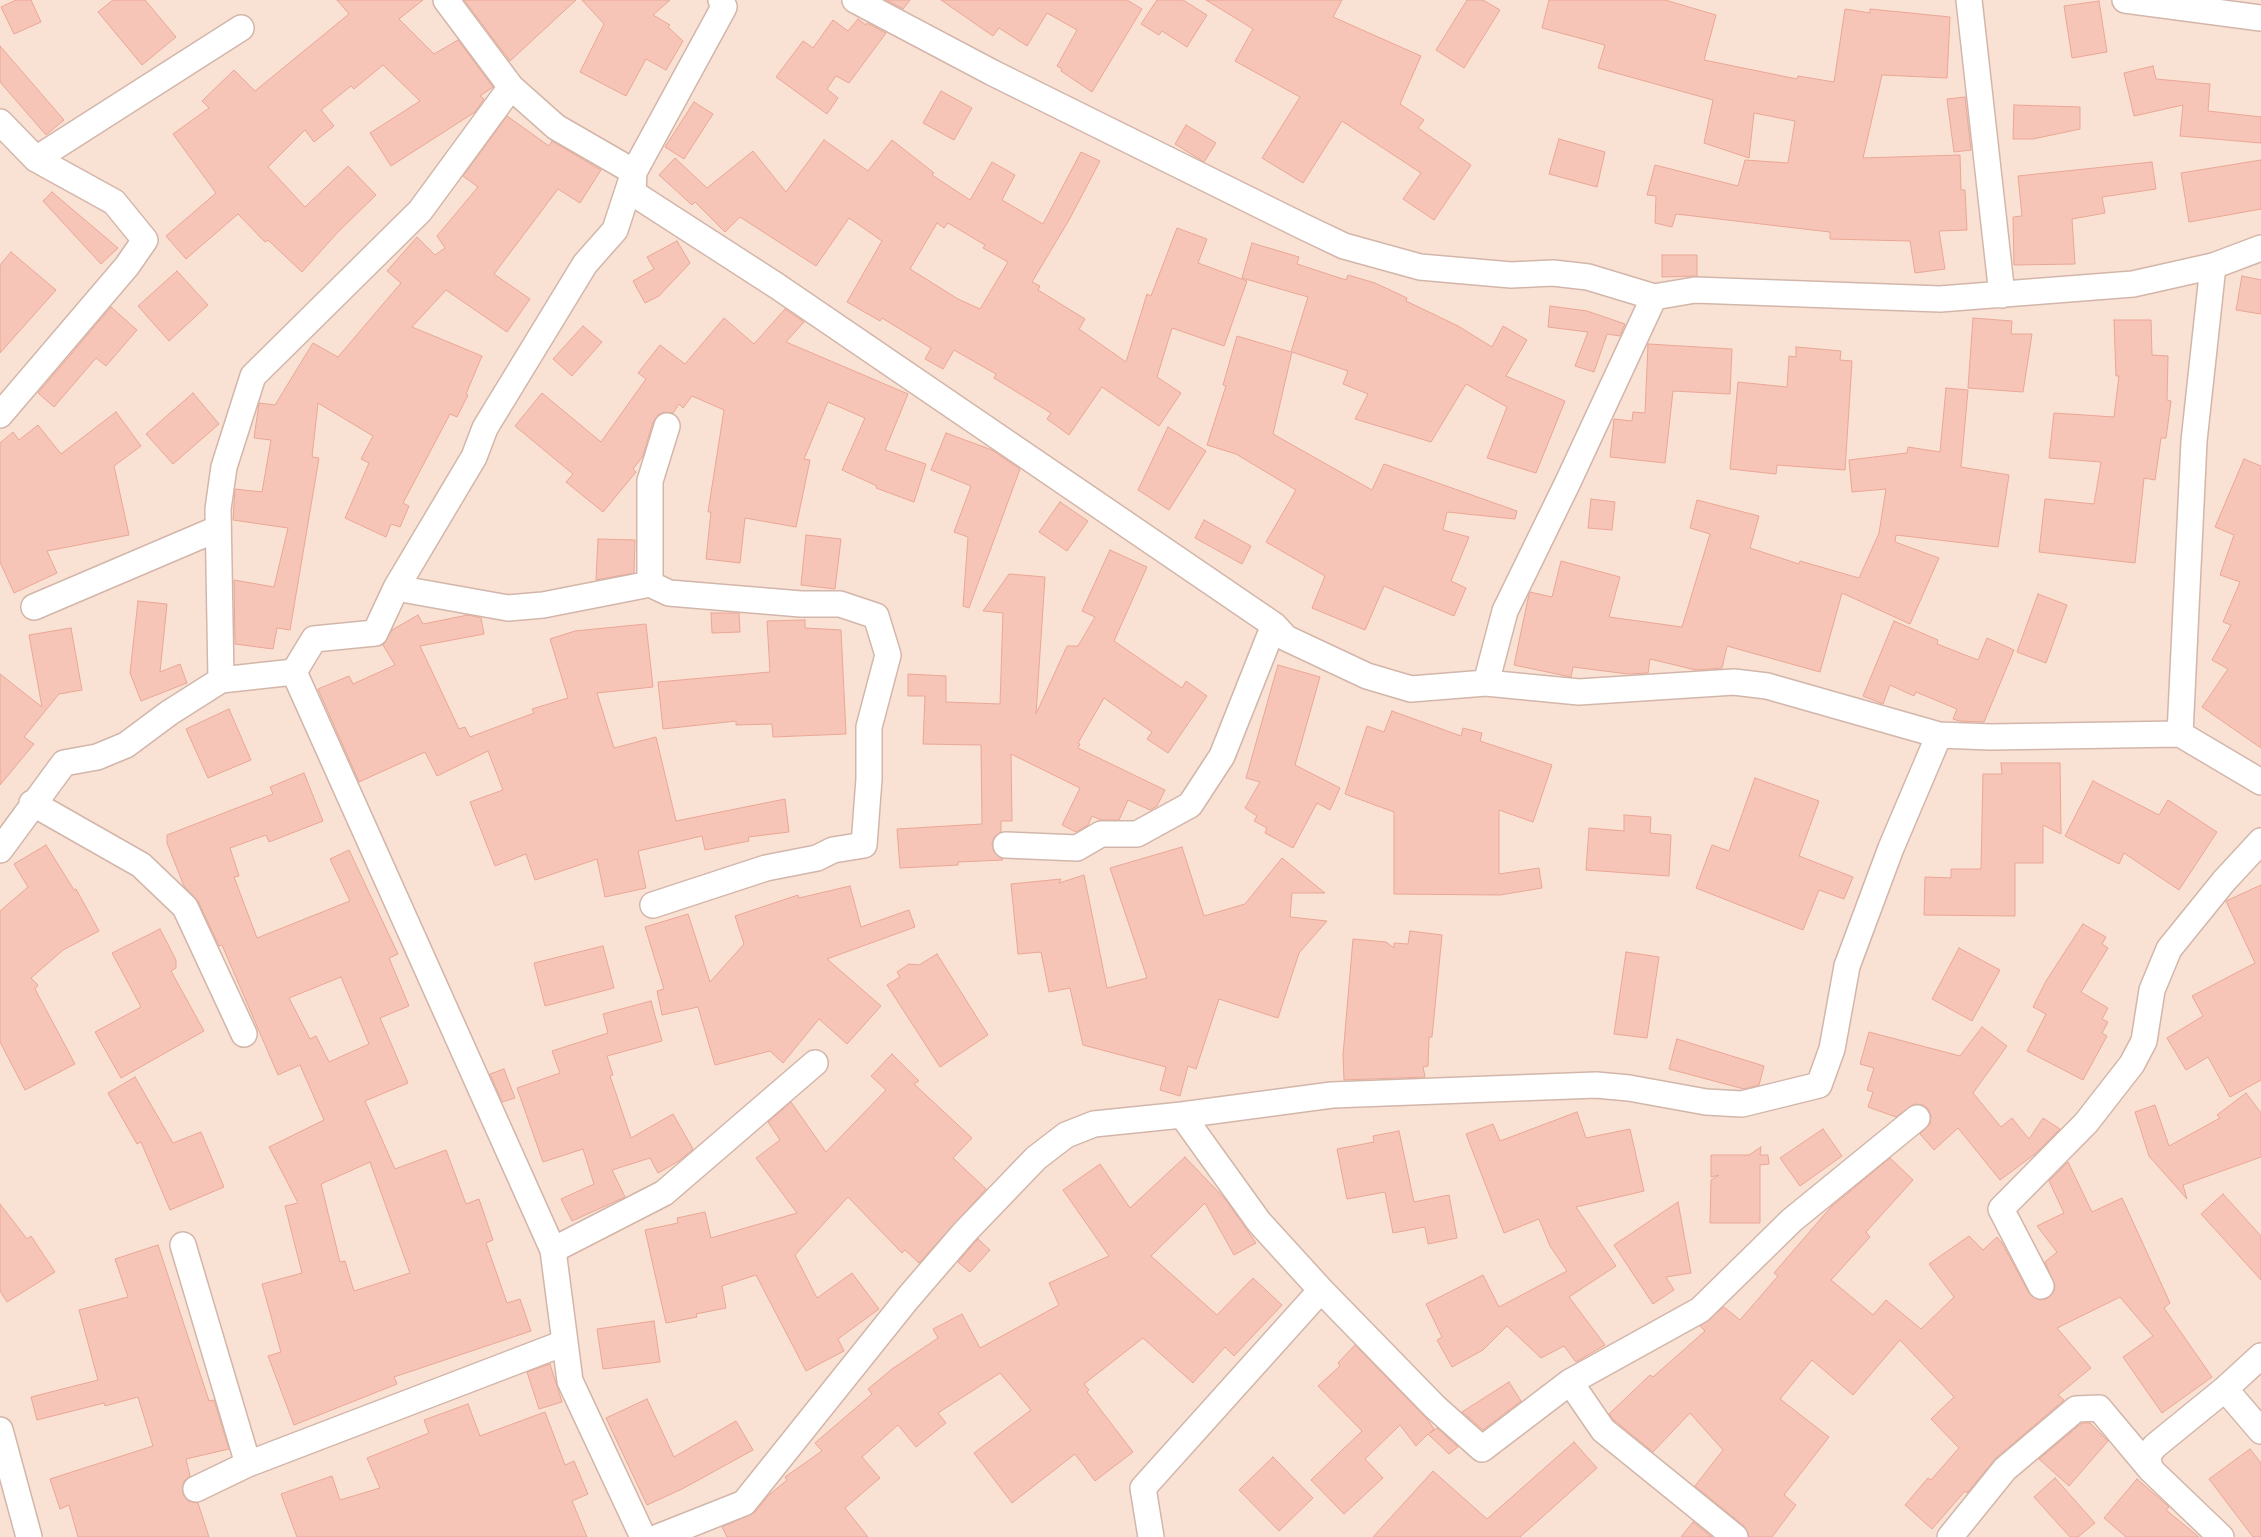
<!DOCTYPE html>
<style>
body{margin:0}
canvas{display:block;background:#feefe2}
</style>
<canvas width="2261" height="1537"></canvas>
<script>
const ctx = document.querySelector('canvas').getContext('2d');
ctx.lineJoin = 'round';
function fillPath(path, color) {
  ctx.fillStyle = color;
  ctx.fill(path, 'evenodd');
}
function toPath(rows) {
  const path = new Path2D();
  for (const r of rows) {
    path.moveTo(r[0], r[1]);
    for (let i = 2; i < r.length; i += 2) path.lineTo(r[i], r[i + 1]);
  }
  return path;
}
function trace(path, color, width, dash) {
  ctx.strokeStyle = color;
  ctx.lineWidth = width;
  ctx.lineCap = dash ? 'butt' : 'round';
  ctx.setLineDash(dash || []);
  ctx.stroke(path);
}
fillPath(toPath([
 [0,0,2261,0,2261,1537,0,1537]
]), '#f9e1d3');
const building = toPath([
 [16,0,31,0,41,22,14,34,1,7,16,0],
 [113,0,145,0,176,37,142,65,98,12,113,0],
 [337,0,423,0,399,19,434,54,458,40,493,87,480,96,484,99,475,112,391,166,370,133,420,101,383,65,354,89,351,86,321,110,334,126,314,142,305,130,268,167,305,207,348,166,376,195,338,232,302,272,268,240,265,242,238,214,186,259,166,236,216,193,173,134,209,108,202,101,234,70,255,91,349,14,337,0],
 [464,0,576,0,510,61,464,0],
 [582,0,670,0,653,15,670,25,668,27,683,41,666,70,646,59,626,96,580,72,604,24,582,0],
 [886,0,910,0,903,9,886,0],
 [941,0,1127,0,1142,9,1092,92,1061,71,1062,69,1057,66,1077,30,1047,13,1027,46,999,28,993,36,941,0],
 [1157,0,1183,0,1207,15,1187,47,1162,31,1159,35,1141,24,1157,0],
 [1206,0,1342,0,1333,17,1421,56,1400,104,1424,120,1418,128,1471,165,1434,220,1403,199,1421,173,1342,121,1303,183,1262,158,1300,97,1235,61,1253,29,1206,0],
 [1467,0,1483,0,1500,10,1464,68,1436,50,1467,0],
 [1549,0,1665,0,1716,15,1704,60,1797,79,1798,76,1834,82,1845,9,1870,13,1870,9,1950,17,1947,78,1882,75,1863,158,1960,155,1961,190,1965,190,1967,230,1939,231,1945,269,1915,273,1910,241,1830,239,1830,232,1676,214,1672,227,1655,223,1656,196,1647,195,1655,165,1738,186,1745,160,1788,163,1795,121,1754,113,1749,158,1704,143,1713,100,1598,68,1605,45,1542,28,1549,0],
 [2099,1,2107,52,2072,58,2064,6,2099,1],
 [858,19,866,25,867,23,886,33,849,83,836,76,827,89,838,98,827,114,776,77,803,41,813,48,833,20,848,31,858,19],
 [0,46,64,120,46,135,0,82,0,46],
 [2153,66,2156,79,2210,84,2208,111,2261,117,2261,143,2180,136,2183,105,2134,116,2124,73,2153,66],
 [941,91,972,108,954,140,923,123,941,91],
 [1965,97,1971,150,1954,152,1947,99,1965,97],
 [694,102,713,114,684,159,665,147,694,102],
 [2014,105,2080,107,2080,129,2033,139,2013,139,2014,105],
 [507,116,549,146,552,141,601,170,580,203,558,189,494,274,530,299,507,332,446,290,412,327,482,356,466,394,468,395,457,417,450,414,403,503,409,506,400,527,391,524,386,537,345,518,369,463,361,459,373,436,318,403,312,457,319,458,290,630,277,628,273,649,235,644,234,580,274,587,288,528,233,520,235,489,262,492,271,440,254,438,259,403,275,405,313,343,338,357,401,283,387,271,417,237,435,255,445,248,437,236,478,187,463,176,507,116],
 [1186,125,1216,143,1204,162,1175,144,1186,125],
 [1559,139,1605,152,1597,187,1549,174,1559,139],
 [824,140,868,171,892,140,934,173,932,175,970,200,992,162,1015,175,1002,200,1043,224,1081,152,1100,161,1069,220,1032,282,1040,286,1038,290,1085,319,1079,329,1126,362,1147,294,1151,296,1177,228,1207,239,1198,263,1247,281,1224,346,1172,328,1157,377,1181,393,1159,426,1102,387,1069,435,1047,419,1051,413,994,378,996,374,954,350,943,369,925,359,931,348,882,318,880,321,847,302,882,241,849,218,816,266,740,217,725,232,695,202,692,205,659,175,675,158,707,188,753,151,786,192,824,140],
 [937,223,944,228,948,223,985,245,983,248,1008,262,980,309,958,299,910,269,937,223],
 [2261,160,2261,209,2189,222,2181,173,2261,160],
 [2152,162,2156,189,2102,197,2105,213,2072,219,2075,264,2014,265,2013,217,2022,216,2018,176,2152,162],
 [52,192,118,248,101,264,43,201,52,192],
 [677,241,690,263,659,296,645,303,633,281,654,269,647,257,677,241],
 [1252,243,1299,257,1297,264,1346,280,1348,275,1375,283,1407,298,1406,301,1458,326,1492,347,1503,326,1527,340,1506,376,1565,401,1536,473,1487,458,1507,407,1466,384,1431,442,1355,419,1368,394,1343,384,1348,371,1292,352,1273,434,1372,490,1384,464,1517,511,1515,519,1447,512,1443,530,1469,537,1451,581,1466,588,1454,616,1384,586,1365,630,1312,608,1325,576,1266,542,1296,490,1236,454,1207,445,1226,386,1223,385,1237,336,1291,352,1308,297,1242,278,1252,243],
 [11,252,56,290,0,353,0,265,11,252],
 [1662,255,1697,255,1697,276,1662,277,1662,255],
 [177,271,208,305,169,341,138,306,177,271],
 [2242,276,2261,280,2261,314,2236,310,2242,276],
 [1550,306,1587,311,1625,324,1620,336,1607,334,1594,372,1575,366,1588,332,1548,327,1550,306],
 [111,307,137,330,106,366,96,358,54,407,38,393,111,307],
 [785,309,804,322,786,342,908,394,885,450,926,464,914,502,876,488,877,486,842,470,865,418,828,402,804,459,810,460,796,527,745,518,740,563,706,559,711,512,708,512,724,410,692,396,683,408,679,404,673,413,664,412,658,415,653,422,643,456,633,469,636,472,603,512,566,482,573,474,515,426,542,393,601,442,646,379,638,373,660,345,685,364,724,318,754,344,785,309],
 [1973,318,2012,321,2011,334,2032,334,2023,392,1968,388,1973,318],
 [2114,320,2151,320,2152,355,2168,356,2167,400,2171,401,2166,438,2161,438,2155,480,2144,478,2135,563,2039,552,2045,499,2094,504,2101,462,2049,458,2054,413,2114,417,2119,376,2116,376,2114,320],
 [583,326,602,342,572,376,553,359,583,326],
 [1648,344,1732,349,1730,394,1673,391,1665,463,1610,457,1614,419,1632,421,1633,412,1645,413,1648,344],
 [1796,347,1841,351,1840,360,1852,361,1845,470,1777,465,1776,474,1730,469,1738,382,1787,387,1789,356,1796,357,1796,347],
 [1946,388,1968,390,1961,467,2009,475,1998,547,1896,535,1895,542,1939,558,1910,624,1842,593,1820,672,1727,646,1722,668,1696,670,1650,659,1648,673,1628,674,1573,667,1571,677,1514,665,1529,594,1530,592,1552,597,1561,561,1620,577,1609,617,1682,627,1710,534,1690,528,1697,500,1759,516,1750,548,1799,564,1800,561,1859,578,1879,533,1886,489,1852,492,1849,460,1907,453,1908,447,1940,452,1946,388],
 [193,393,219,424,173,464,146,434,193,393],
 [116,412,141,446,114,466,129,535,47,551,57,573,14,593,0,562,0,443,13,432,19,440,38,425,61,454,116,412],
 [1168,427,1206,451,1169,510,1138,490,1168,427],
 [946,433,992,450,1020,469,969,608,963,606,968,537,954,532,971,486,931,470,946,433],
 [2244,459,2261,466,2261,748,2202,707,2228,669,2212,660,2231,625,2223,622,2240,582,2220,575,2234,535,2215,527,2244,459],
 [1591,499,1615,502,1612,530,1588,528,1591,499],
 [1060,502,1088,521,1067,551,1039,532,1060,502],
 [1204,520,1251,546,1242,564,1195,538,1204,520],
 [806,535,841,539,835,589,801,585,806,535],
 [598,539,635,540,634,573,596,580,598,539],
 [1110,550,1147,567,1114,641,1182,688,1186,681,1207,696,1168,753,1147,739,1152,732,1104,698,1078,743,1080,744,1078,748,1165,790,1157,806,1150,810,1128,800,1119,820,1101,820,1092,816,1088,825,1076,832,1062,825,1080,788,1011,754,1012,821,1001,821,1001,832,994,837,992,844,994,852,1003,860,958,862,958,865,900,868,897,829,982,824,981,745,923,744,925,696,908,696,908,674,946,676,946,702,1000,704,1003,613,983,611,1009,574,1045,577,1036,714,1067,646,1078,646,1095,617,1082,611,1110,550],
 [2038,594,2067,605,2046,663,2017,652,2038,594],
 [138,601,167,604,160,672,180,664,187,683,141,701,130,673,138,601],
 [711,613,739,613,740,632,712,633,711,613],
 [418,615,423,624,468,615,481,618,484,634,420,646,459,729,465,727,470,737,534,713,532,709,568,698,550,639,575,631,646,624,653,687,597,693,614,748,656,737,676,821,785,799,789,832,748,837,749,841,705,850,702,836,638,851,646,888,605,897,597,859,535,880,526,854,495,866,470,802,503,790,488,751,437,776,425,752,359,782,318,689,349,676,353,684,395,665,383,645,392,630,418,615],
 [805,620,805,628,841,630,846,734,773,737,772,724,736,725,736,721,663,729,658,682,770,672,767,621,805,620],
 [1894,621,1938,640,1937,644,1978,660,1987,638,2014,650,1984,722,1959,721,1953,719,1957,709,1916,692,1914,696,1890,685,1883,704,1863,696,1894,621],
 [71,628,82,690,59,694,24,737,34,744,0,785,0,674,42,707,29,635,71,628],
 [1278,665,1320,677,1295,765,1340,788,1330,810,1317,803,1293,848,1265,833,1267,828,1254,821,1257,816,1245,808,1260,782,1246,778,1278,665],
 [229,709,251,760,208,778,186,729,229,709],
 [1392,711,1461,736,1463,728,1482,733,1480,741,1552,765,1533,822,1499,810,1499,874,1539,868,1542,888,1500,895,1394,894,1394,812,1345,794,1367,726,1384,732,1392,711],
 [2001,763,2060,763,2061,834,2043,825,2043,863,2015,863,2015,916,1924,915,1925,877,1951,878,1951,869,1981,869,1983,774,2002,774,2001,763],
 [304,773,323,821,269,842,266,835,230,848,239,876,234,877,257,938,350,901,330,859,349,850,398,954,389,958,409,1006,380,1018,408,1083,365,1101,395,1169,446,1150,466,1204,479,1199,493,1240,486,1243,507,1303,520,1299,531,1331,394,1377,397,1384,294,1425,268,1356,281,1352,262,1284,302,1273,285,1206,298,1203,269,1147,324,1120,300,1065,278,1075,222,945,219,946,198,901,184,886,167,843,167,835,273,794,270,787,304,773],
 [341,977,369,1044,329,1062,316,1036,310,1039,289,998,341,977],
 [370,1162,410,1273,354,1291,345,1261,340,1262,321,1184,370,1162],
 [1755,778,1819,801,1799,856,1853,877,1844,899,1819,890,1803,930,1696,888,1712,845,1729,851,1755,778],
 [2093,781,2159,815,2168,800,2217,832,2179,890,2124,853,2119,864,2065,836,2093,781],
 [1624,815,1651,817,1650,833,1671,835,1669,876,1586,870,1589,828,1624,831,1624,815],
 [46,845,74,890,76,889,99,931,63,950,31,978,38,985,35,989,75,1064,25,1090,0,1042,0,911,28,887,14,864,46,845],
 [1182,847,1204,916,1245,904,1282,858,1325,893,1292,893,1290,917,1327,921,1299,953,1278,1018,1219,999,1196,1069,1188,1066,1180,1096,1160,1090,1166,1067,1083,1045,1070,988,1049,992,1041,952,1018,954,1011,884,1061,879,1059,883,1084,875,1107,988,1147,978,1110,868,1182,847],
 [2261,885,2261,1080,2230,1097,2208,1057,2186,1070,2167,1038,2203,1016,2192,996,2255,963,2226,901,2261,885],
 [850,886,861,927,909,910,915,927,827,959,881,1006,847,1044,819,1019,783,1063,770,1051,715,1065,698,1007,662,1015,657,991,664,989,645,927,688,914,710,982,744,944,735,916,798,895,799,898,850,886],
 [2083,924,2106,937,2102,944,2108,948,2081,992,2108,1008,2102,1019,2108,1022,2102,1033,2107,1036,2083,1080,2027,1051,2046,1014,2033,1007,2046,981,2083,924],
 [160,929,176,960,176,968,171,971,204,1031,121,1078,95,1032,141,1007,112,953,160,929],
 [1410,931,1442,935,1432,1037,1429,1037,1428,1066,1423,1067,1425,1077,1344,1080,1343,1055,1353,939,1386,942,1394,948,1394,943,1408,944,1410,931],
 [603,946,614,988,545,1006,534,963,603,946],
 [1959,948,2000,970,1972,1021,1932,999,1959,948],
 [1626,952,1659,957,1647,1038,1614,1034,1626,952],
 [937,954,988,1035,940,1067,887,985,900,977,897,972,909,964,919,965,937,954],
 [651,1001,662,1041,607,1056,613,1075,610,1076,631,1138,673,1114,693,1149,679,1161,658,1173,650,1158,612,1170,625,1197,572,1221,561,1199,594,1184,583,1149,543,1162,517,1088,560,1073,552,1051,608,1033,603,1014,651,1001],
 [1982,1027,2007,1046,1973,1093,2001,1127,2012,1118,2029,1139,2043,1118,2060,1129,2035,1154,2000,1180,1958,1128,1934,1150,1920,1134,1930,1124,1931,1116,1928,1109,1923,1105,1914,1104,1896,1117,1868,1107,1873,1092,1867,1090,1874,1068,1860,1064,1869,1032,1960,1056,1982,1027],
 [1677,1039,1764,1066,1759,1085,1744,1089,1669,1069,1677,1039],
 [892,1054,919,1081,914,1084,972,1138,953,1158,986,1189,919,1263,905,1250,902,1253,848,1197,795,1255,817,1298,852,1273,879,1309,838,1339,844,1351,806,1371,756,1275,722,1286,726,1308,696,1314,697,1317,666,1323,645,1230,678,1223,677,1218,705,1212,711,1238,797,1213,756,1158,780,1140,768,1122,791,1102,826,1152,886,1090,871,1076,892,1054],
 [504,1069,515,1098,502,1102,490,1074,504,1069],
 [135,1077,173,1143,201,1132,224,1187,170,1210,141,1142,137,1144,108,1093,135,1077],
 [2246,1093,2261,1113,2261,1157,2183,1185,2187,1199,2149,1156,2135,1112,2155,1105,2169,1146,2220,1118,2217,1115,2246,1093],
 [1577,1112,1586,1138,1630,1129,1644,1191,1576,1207,1616,1266,1569,1297,1605,1345,1576,1362,1564,1346,1541,1358,1507,1326,1483,1350,1452,1367,1437,1340,1442,1337,1426,1304,1483,1275,1499,1307,1567,1271,1550,1246,1539,1219,1504,1233,1466,1134,1493,1124,1500,1141,1577,1112],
 [1823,1129,1842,1156,1800,1186,1780,1158,1823,1129],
 [1399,1131,1414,1202,1449,1195,1457,1238,1428,1244,1425,1227,1393,1233,1385,1192,1347,1199,1337,1149,1374,1142,1373,1136,1399,1131],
 [1761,1147,1760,1155,1768,1155,1769,1164,1760,1165,1760,1223,1710,1223,1711,1180,1719,1175,1711,1177,1711,1155,1749,1155,1761,1147],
 [1185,1157,1226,1200,1256,1243,1234,1255,1205,1203,1151,1256,1217,1315,1253,1278,1282,1305,1234,1356,1225,1347,1193,1383,1143,1338,1084,1384,1089,1390,1087,1392,1133,1452,1095,1481,1075,1454,1012,1503,974,1453,1031,1410,1000,1373,938,1413,946,1423,916,1447,898,1425,862,1457,880,1478,845,1508,868,1537,727,1537,722,1527,755,1512,770,1494,787,1480,785,1477,822,1451,815,1443,872,1394,868,1389,892,1369,938,1338,933,1329,962,1314,980,1348,1059,1305,1049,1283,1109,1256,1063,1190,1100,1164,1130,1208,1185,1157],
 [1890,1158,1913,1180,1866,1232,1870,1237,1831,1280,1873,1315,1886,1300,1921,1329,1954,1297,1929,1264,1969,1236,1983,1250,1997,1237,2002,1243,2029,1293,2040,1300,2048,1298,2053,1293,2055,1286,2045,1262,2057,1252,2037,1226,2064,1213,2049,1181,2068,1162,2092,1212,2122,1198,2170,1303,2164,1308,2212,1377,2162,1413,2123,1357,2153,1336,2120,1297,2057,1328,2091,1368,2058,1395,2064,1400,1996,1458,1967,1493,1965,1491,1932,1529,1905,1505,1928,1478,1931,1480,1959,1448,1931,1419,1954,1397,1900,1340,1853,1395,1812,1360,1780,1399,1829,1437,1784,1495,1796,1505,1772,1537,1749,1537,1744,1526,1695,1486,1723,1450,1690,1413,1653,1452,1614,1420,1609,1414,1650,1375,1653,1377,1705,1331,1700,1326,1724,1307,1740,1320,1778,1276,1774,1273,1831,1207,1890,1158],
 [2223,1194,2261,1236,2261,1280,2201,1214,2223,1194],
 [1678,1202,1691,1273,1666,1277,1674,1290,1653,1304,1614,1245,1678,1202],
 [0,1204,27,1239,31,1236,55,1272,7,1302,0,1291,0,1204],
 [978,1239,990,1250,970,1272,958,1262,978,1239],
 [158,1245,209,1401,214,1400,229,1449,186,1459,190,1476,184,1481,183,1495,188,1501,198,1503,209,1537,78,1537,69,1505,60,1509,50,1479,153,1446,138,1397,105,1406,104,1403,37,1420,31,1397,98,1380,79,1310,128,1297,115,1259,158,1245],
 [654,1321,660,1362,603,1369,597,1329,654,1321],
 [1355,1345,1427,1419,1434,1429,1430,1433,1437,1428,1458,1447,1449,1454,1428,1434,1416,1446,1400,1425,1365,1459,1383,1478,1344,1514,1311,1480,1362,1431,1318,1386,1340,1366,1338,1363,1355,1345],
 [550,1364,562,1402,539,1409,527,1372,550,1364],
 [1509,1382,1521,1401,1483,1430,1462,1412,1509,1382],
 [647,1399,674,1457,736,1421,753,1450,682,1489,647,1505,606,1418,647,1399],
 [468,1404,480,1436,545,1412,565,1465,574,1461,588,1494,572,1501,587,1537,297,1537,281,1494,332,1476,340,1500,380,1488,367,1458,429,1433,424,1420,468,1404],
 [2082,1423,2090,1423,2108,1441,2069,1486,2039,1459,2082,1423],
 [1574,1442,1597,1468,1520,1537,1373,1537,1433,1471,1487,1519,1574,1442],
 [2250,1449,2261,1463,2261,1537,2253,1537,2209,1479,2250,1449],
 [1273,1457,1313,1498,1279,1531,1239,1490,1273,1457],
 [2055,1478,2095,1523,2078,1537,2070,1537,2034,1497,2055,1478],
 [2137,1479,2169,1507,2166,1510,2199,1537,2126,1537,2104,1518,2137,1479],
 [1693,1522,1712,1537,1681,1537,1693,1522]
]);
fillPath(building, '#f7c5b7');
trace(building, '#eba796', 1);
const street = toPath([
 [446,0,511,87,556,127,634,172,633,193,777,286,1274,625,1286,638,1367,676,1411,689,1486,683,1579,692,1734,682,1767,686,1939,735,1991,737,2180,734,2261,782],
 [855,0,993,73,1302,226,1344,246,1420,267,1511,275,1553,273,1588,277,1654,297,1695,290,1940,299,2133,284,2213,266,2261,248],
 [1969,0,2002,295],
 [2125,0,2261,18],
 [0,122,36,159,114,202,145,240,127,266,0,415],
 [36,159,241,28],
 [650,584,650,481,667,426],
 [396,588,474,457,485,428,585,264,615,230,634,172,724,7,721,0],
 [34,607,217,529],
 [294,672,553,1250,570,1381,643,1537],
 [221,680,218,509,224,467,253,376,420,211,511,87],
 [1486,683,1505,611,1568,482,1654,297],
 [2180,734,2194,441,2213,266],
 [32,803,141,865,185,907,244,1034],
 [1006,845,1077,848,1101,834,1137,834,1190,805,1222,756,1274,625],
 [0,850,64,763,97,757,126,745,169,713,221,680,294,672,314,639,375,633,396,588,508,608,543,605,650,584,669,593,801,604,840,604,876,616,888,655,869,727,869,779,864,845,833,850,817,858,766,868,653,905],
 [1182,1115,1259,1222,1321,1290,1435,1407,1482,1449,1570,1382,1700,1310,1792,1220,1917,1118],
 [183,1245,248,1464],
 [553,1250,664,1193,815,1063],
 [2041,1286,2001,1209,2086,1123,2132,1064,2144,1041,2152,990,2169,949,2224,881,2261,841],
 [1570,1382,1603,1430,1735,1537],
 [2225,1389,2261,1431],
 [0,1430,29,1537],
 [196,1489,248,1464,564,1343],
 [658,1537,744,1503,908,1298,964,1233,1036,1158,1066,1135,1094,1124,1182,1115,1332,1095,1596,1085,1629,1088,1706,1102,1742,1104,1819,1085,1832,1049,1847,966,1891,848,1939,735],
 [1151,1537,1143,1488,1321,1290],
 [1950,1537,2005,1469,2076,1409,2099,1408,2151,1470],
 [2221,1537,2151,1470,2147,1456,2155,1446,2225,1389,2261,1356]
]);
trace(street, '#d3b6aa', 28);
trace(street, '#fff', 25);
</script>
